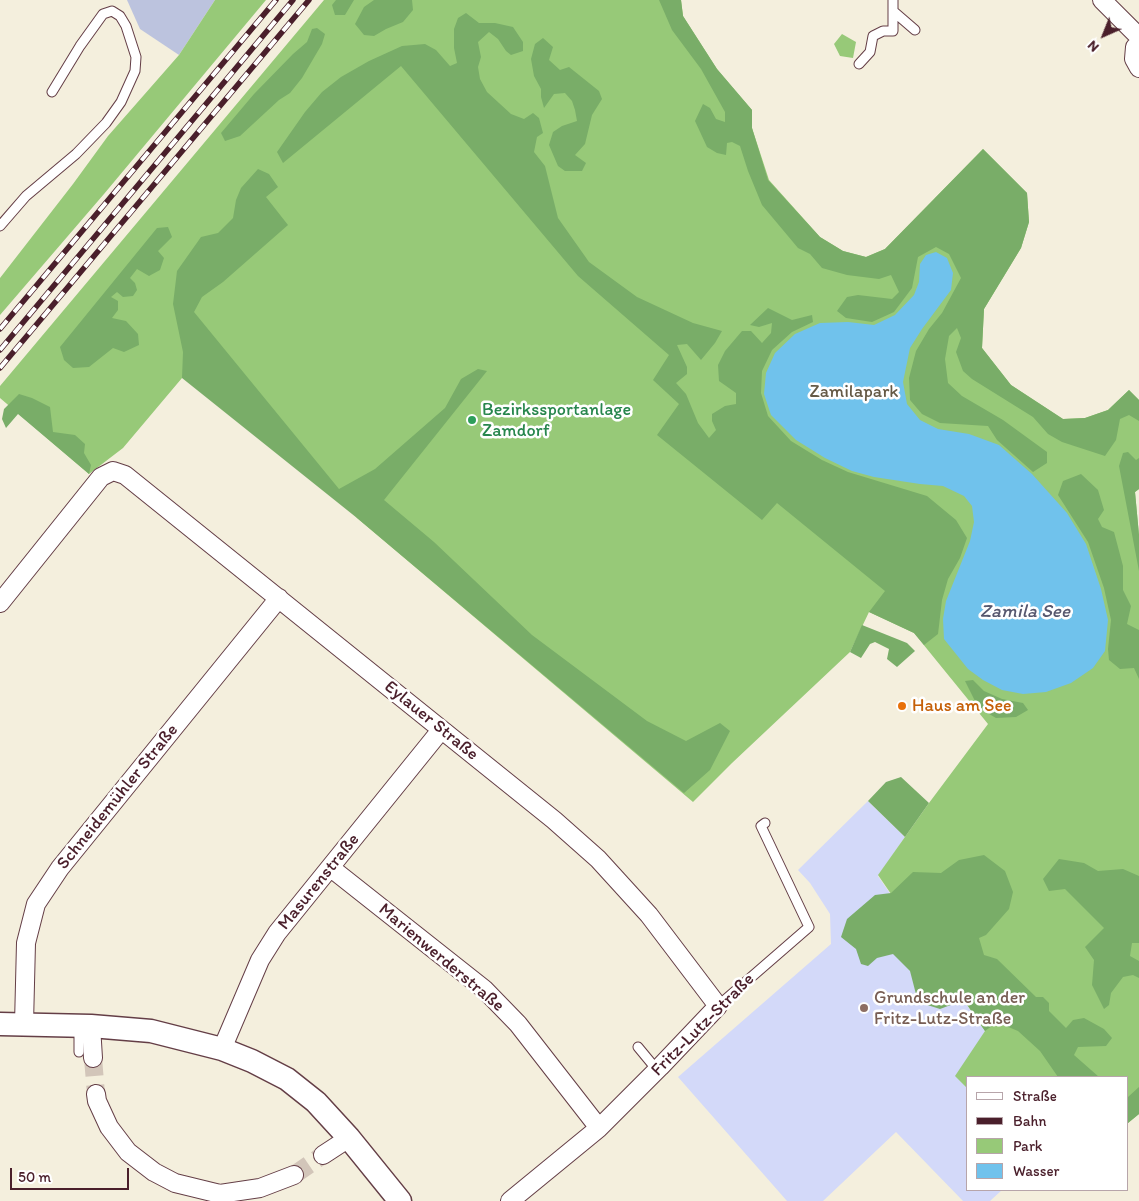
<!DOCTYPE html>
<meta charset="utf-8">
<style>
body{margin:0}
#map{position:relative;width:1139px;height:1201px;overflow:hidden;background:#f4efdd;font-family:Itim,sans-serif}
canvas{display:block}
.legend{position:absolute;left:966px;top:1076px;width:162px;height:115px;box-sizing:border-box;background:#fff;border:1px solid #b7a5aa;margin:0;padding:6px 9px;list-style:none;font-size:15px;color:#4a1f2b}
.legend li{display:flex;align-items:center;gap:10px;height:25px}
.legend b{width:25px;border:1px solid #b7a5aa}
.north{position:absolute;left:1079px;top:10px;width:50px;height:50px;-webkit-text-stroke:4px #fff;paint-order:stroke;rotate:224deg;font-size:14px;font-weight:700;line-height:20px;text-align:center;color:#4a1f2b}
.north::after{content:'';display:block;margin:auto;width:18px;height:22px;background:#4a1f2b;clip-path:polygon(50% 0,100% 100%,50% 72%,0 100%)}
.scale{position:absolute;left:10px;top:1168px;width:119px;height:22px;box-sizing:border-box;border:2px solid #4a1f2b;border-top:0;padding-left:6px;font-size:15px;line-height:18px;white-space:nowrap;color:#4a1f2b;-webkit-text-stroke:4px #fff;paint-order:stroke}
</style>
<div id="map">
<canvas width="1139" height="1201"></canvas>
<ul class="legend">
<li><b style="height:6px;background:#fff"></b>Straße</li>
<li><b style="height:6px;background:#4a1f2b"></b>Bahn</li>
<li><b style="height:14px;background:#97c978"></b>Park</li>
<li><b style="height:14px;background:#70c2ec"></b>Wasser</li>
</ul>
<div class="north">N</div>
<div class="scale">50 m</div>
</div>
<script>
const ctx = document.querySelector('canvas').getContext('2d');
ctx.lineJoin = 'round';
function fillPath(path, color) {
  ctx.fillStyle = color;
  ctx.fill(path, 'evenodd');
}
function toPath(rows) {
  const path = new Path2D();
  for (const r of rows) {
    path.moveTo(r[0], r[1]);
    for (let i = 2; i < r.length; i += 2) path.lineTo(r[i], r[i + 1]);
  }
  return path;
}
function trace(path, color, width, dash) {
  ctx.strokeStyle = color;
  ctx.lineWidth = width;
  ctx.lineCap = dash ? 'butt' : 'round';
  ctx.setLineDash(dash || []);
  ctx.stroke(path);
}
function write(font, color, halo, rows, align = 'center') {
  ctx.font = font + ' Itim,sans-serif';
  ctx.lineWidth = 5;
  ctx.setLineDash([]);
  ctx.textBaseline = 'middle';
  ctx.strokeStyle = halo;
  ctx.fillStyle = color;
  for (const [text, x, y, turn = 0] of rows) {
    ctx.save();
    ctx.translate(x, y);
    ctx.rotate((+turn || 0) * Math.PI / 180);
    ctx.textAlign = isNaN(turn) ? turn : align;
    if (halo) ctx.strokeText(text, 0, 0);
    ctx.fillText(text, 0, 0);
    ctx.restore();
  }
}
fillPath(toPath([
 [868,801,905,837,878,876,985,1031,968,1077,968,1190,1002,1190,990,1201,963,1201,896,1132,823,1201,787,1201,678,1077,831,944,830,914,810,883,798,870]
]), '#d3d9f9');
fillPath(toPath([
 [127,0,215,0,179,55,140,29]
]), '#bcc3de');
fillPath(toPath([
 [215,0,266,0,104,194,0,315,0,278,73,184,108,136,179,55],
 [324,0,681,0,683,16,717,69,752,110,752,128,769,180,820,237,843,251,866,257,885,249,983,149,1027,193,1029,222,1021,248,984,309,982,348,1011,385,1063,419,1085,418,1108,410,1129,390,1139,400,1139,489,1135,492,1139,535,1139,1114,1128,1123,1128,1077,968,1077,968,1089,955,1076,985,1031,878,875,929,803,988,724,914,633,869,612,850,652,732,763,693,802,357,518,214,345,182,378,123,448,89,474,0,398,0,386],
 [842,34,856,42,853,58,840,56,834,44]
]), '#97c978');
fillPath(toPath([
 [336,0,354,0,345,15,335,15,332,5],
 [374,0,412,0,413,10,403,22,386,29,374,36,364,35,355,24,364,7],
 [659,0,681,0,683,16,717,69,752,110,752,128,768,180,820,237,843,251,866,257,885,249,983,149,1027,193,1029,222,1021,248,984,309,982,348,1011,385,1063,419,1085,418,1108,410,1129,390,1139,400,1139,421,1129,415,1120,419,1116,440,1105,456,1062,442,1048,434,1033,417,972,379,963,371,956,352,961,338,957,328,949,336,945,359,948,383,962,396,1003,420,1047,452,1047,463,1033,472,997,440,988,426,940,423,922,414,910,400,909,378,916,351,929,329,942,313,961,278,949,254,936,247,918,257,912,288,894,312,872,322,846,318,837,311,847,297,858,295,892,299,899,292,891,275,879,279,847,275,822,268,810,254,798,248,762,205,748,171,740,146,732,142,727,143,726,155,717,153,707,147,695,121,703,104,710,108,716,119,725,122,725,112,701,69,672,30],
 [466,13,479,23,495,23,513,27,523,42,523,51,511,55,506,51,498,39,489,32,478,42,481,57,478,67,480,79,487,92,511,114,524,119,533,113,539,118,543,133,537,137,534,152,545,166,558,218,589,262,637,297,693,323,722,331,715,343,701,360,687,344,677,345,687,367,687,374,676,383,686,394,698,423,709,438,716,430,712,421,712,414,725,406,736,404,736,393,719,381,718,365,725,351,742,331,751,331,762,343,771,333,772,323,759,327,750,325,768,308,792,320,812,315,813,322,792,332,772,350,762,371,761,393,768,416,791,441,822,460,848,472,927,496,956,520,967,538,960,558,948,579,942,600,938,634,924,645,914,633,869,612,885,591,777,503,762,520,657,435,679,404,653,380,669,355,578,276,401,66,283,163,277,152,305,112,322,92,341,77,369,61,402,46,425,44,436,50,450,66,457,63,454,48,454,29,458,18],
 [317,28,325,34,322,44,302,78,290,93,279,100,240,136,225,141,221,133,254,94,293,54,307,42,312,29],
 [543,38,553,47,549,60,560,70,569,67,599,91,602,99,592,115,585,144,575,155,586,163,582,171,565,171,558,166,549,145,553,132,562,126,577,121,575,110,572,101,565,93,554,94,544,108,541,97,541,89,534,76,531,59,535,44],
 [258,169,269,174,278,187,266,197,288,225,223,282,202,297,194,312,339,489,375,469,445,408,461,379,478,369,487,371,384,500,434,542,532,635,647,721,686,741,720,723,730,731,710,770,684,793,357,518,182,378,183,352,173,304,177,271,201,237,218,233,233,218,236,200,241,188],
 [168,227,172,237,158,251,164,258,160,270,149,276,137,269,130,278,135,283,137,290,133,296,123,297,117,292,111,297,118,301,118,310,112,318,126,321,138,334,139,345,124,352,113,348,89,367,73,368,64,360,60,347,157,228],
 [19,394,32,398,50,407,53,432,75,435,85,444,84,453,91,465,89,474,18,414,6,428,2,419,4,409],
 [1128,452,1136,460,1139,458,1139,489,1135,492,1139,535,1139,571,1119,466,1123,453],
 [1081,474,1098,490,1104,510,1098,519,1102,527,1114,532,1123,566,1123,590,1131,606,1127,624,1139,630,1139,679,1134,668,1120,669,1109,660,1108,649,1111,620,1104,588,1088,542,1058,495,1063,481],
 [862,625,907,643,915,651,897,667,887,659,889,649,875,642,870,644,861,658,850,652],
 [973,680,984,691,1002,699,1023,703,1028,710,1016,717,996,718,984,711,975,701,965,681],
 [901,777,929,803,905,837,868,801,886,782],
 [984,855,1005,871,1013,892,1009,909,986,935,979,938,984,955,997,959,1036,997,1043,997,1049,1003,1049,1011,1066,1028,1073,1020,1084,1018,1104,1029,1112,1038,1106,1046,1078,1047,1074,1055,1099,1077,1058,1077,1040,1051,1018,1031,1001,1024,992,1026,985,1031,964,1000,940,1009,918,1002,910,971,893,954,877,958,868,966,861,964,856,949,841,937,847,919,875,895,891,893,913,872,941,873,959,860],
 [1059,859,1084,863,1098,871,1123,869,1139,876,1139,943,1132,943,1130,956,1139,961,1139,978,1133,975,1123,977,1111,993,1109,1005,1104,1009,1092,985,1094,960,1085,947,1104,928,1065,889,1049,891,1043,879],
 [1139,1087,1139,1114,1128,1123,1128,1097]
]), '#79ad68');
fillPath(toPath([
 [936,252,947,258,953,273,951,290,922,329,910,348,903,382,907,404,920,420,938,429,969,434,999,445,1032,474,1067,513,1086,544,1101,589,1108,620,1105,651,1093,668,1071,683,1046,692,1023,694,1002,690,983,680,968,669,944,639,943,619,946,601,970,541,974,522,972,506,964,496,943,486,920,484,874,477,852,471,825,458,796,440,771,415,764,394,766,373,775,353,795,334,820,323,848,322,874,325,895,315,914,295,919,282,920,264,926,255]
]), '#70c2ec');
trace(toPath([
 [93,1058,96,1094],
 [294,1175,323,1155]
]), '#d2c5b9', 18, [18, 9]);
const service = toPath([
 [893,11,915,30],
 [859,64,870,52,873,36,883,31,893,31,893,0],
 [0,226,26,196,76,154,106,123,121,102,135,71,136,57,126,26,120,16,112,11,103,14,80,46,52,92],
 [718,1006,809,927,761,826,765,823],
 [638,1047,657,1070],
 [79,1052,79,1026]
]);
const minor = toPath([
 [1102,0,1139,37],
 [1139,43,1135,47,1134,59,1139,68],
 [0,603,101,477,113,471,125,475,554,820,598,859,649,915,718,1006,660,1067,599,1128,510,1201],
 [331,868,484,989,518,1024,599,1128],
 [24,1024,26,943,36,904,60,868,279,598],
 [91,1026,93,1058],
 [222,1049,260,960,277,933,441,730],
 [96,1094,97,1101,109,1127,128,1152,154,1172,175,1183,220,1194,260,1188,294,1175],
 [323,1155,349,1138]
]);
const tertiary = toPath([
 [0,1024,91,1026,151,1031,222,1049,252,1061,287,1079,316,1102,349,1138,400,1201]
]);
trace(service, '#643e46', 11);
trace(minor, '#643e46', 20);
trace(tertiary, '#643e46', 25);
trace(service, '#fff', 9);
trace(minor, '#fff', 18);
trace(tertiary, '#fff', 22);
const rail = toPath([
 [0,329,276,0],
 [0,350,293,0],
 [0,368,309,0]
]);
trace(rail, '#4a1f2b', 5.5);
trace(rail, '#fff', 4, [11]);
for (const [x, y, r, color] of [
 [472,420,5,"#2e9e5b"],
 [902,706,5,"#e8710a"],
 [864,1008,5,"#8d6e63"]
]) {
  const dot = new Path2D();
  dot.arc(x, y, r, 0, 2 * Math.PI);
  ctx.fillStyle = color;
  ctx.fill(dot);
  trace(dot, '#fff', 2);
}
write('18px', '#655a46', '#fff', [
 ["Zamilapark",854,392]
]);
write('18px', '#27864d', '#fff', [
 ["Bezirkssportanlage",482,410],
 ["Zamdorf",482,431]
], 'left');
write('18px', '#c56008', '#fff', [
 ["Haus am See",912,706]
], 'left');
write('18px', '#4a1f2b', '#fff', [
 ["Eylauer Straße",431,721,39],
 ["Schneidemühler Straße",118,797,-51],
 ["Masurenstraße",319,882,-51],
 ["Marienwerderstraße",441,958,40],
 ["Fritz-Lutz-Straße",703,1025,-45]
]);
write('18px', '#785e54', '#fff', [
 ["Grundschule an der",874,998],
 ["Fritz-Lutz-Straße",874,1019]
], 'left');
write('italic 19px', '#57586f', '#fff', [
 ["Zamila See",1025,612]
]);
</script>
